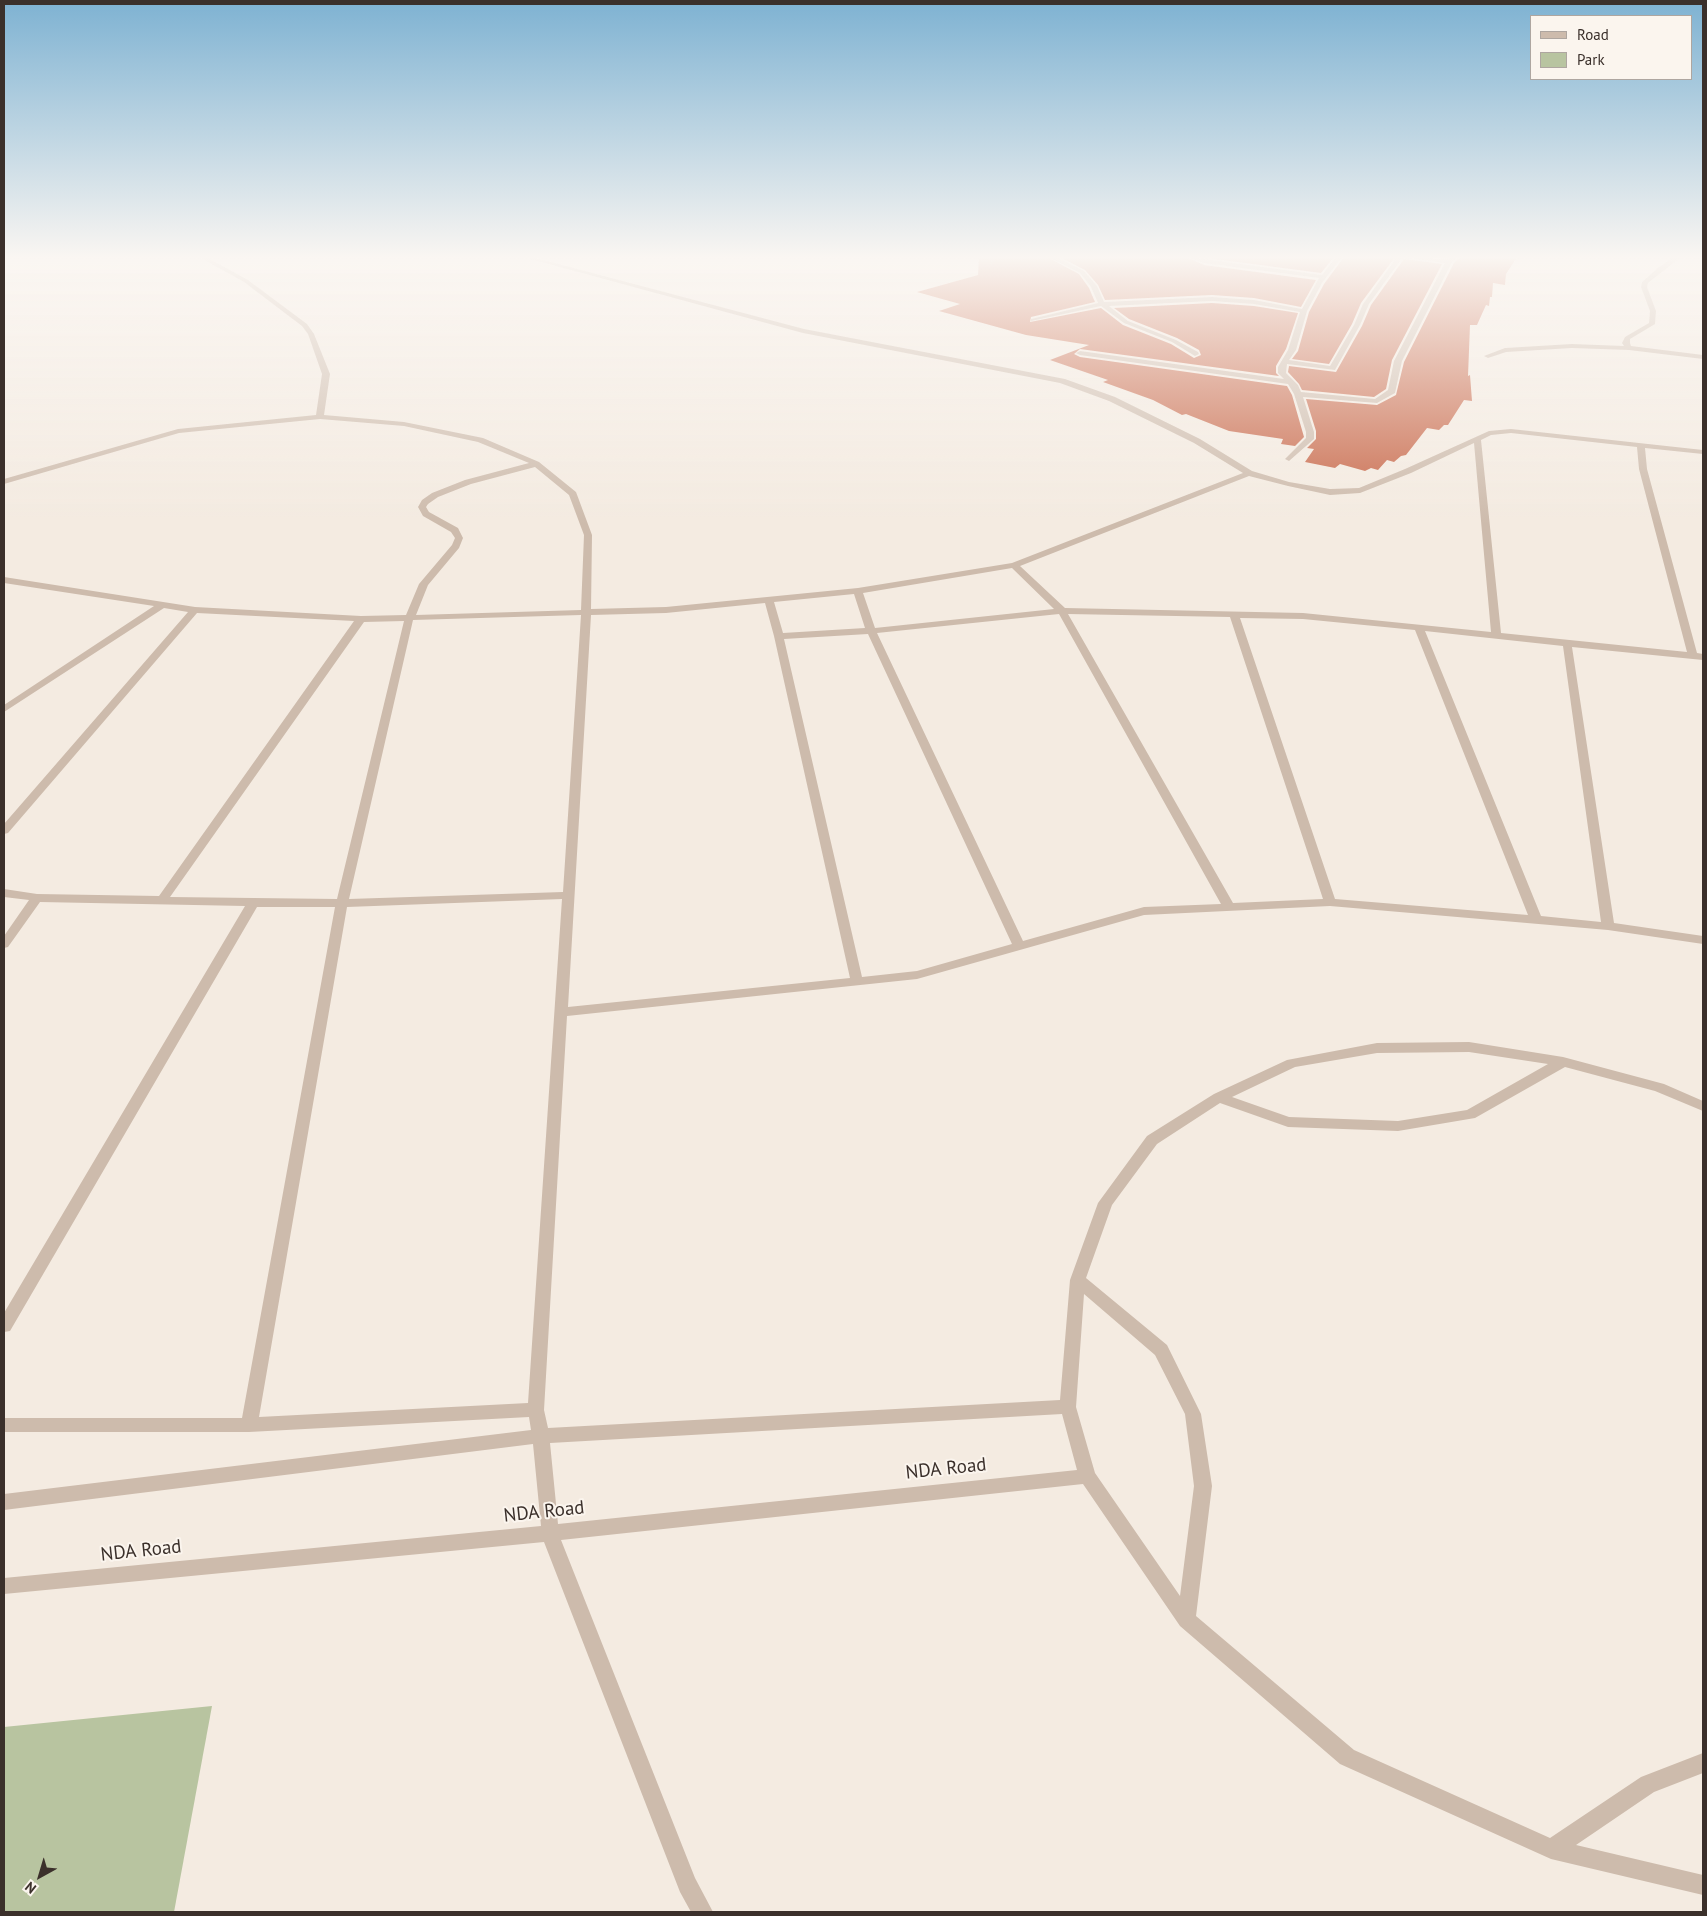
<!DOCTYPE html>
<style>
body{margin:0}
#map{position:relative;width:1707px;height:1916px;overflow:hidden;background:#f4ebe1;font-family:"PT Sans",sans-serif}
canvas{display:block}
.frame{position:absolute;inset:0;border:5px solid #3b302b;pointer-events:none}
.legend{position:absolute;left:1530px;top:15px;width:162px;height:65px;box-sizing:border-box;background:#fbf5ee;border:1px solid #aea6a0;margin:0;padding:6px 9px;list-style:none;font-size:15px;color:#3b302b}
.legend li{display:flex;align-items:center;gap:10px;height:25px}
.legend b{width:25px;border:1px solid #aea6a0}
.north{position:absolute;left:15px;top:1851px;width:50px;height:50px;-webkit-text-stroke:4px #fbf5ee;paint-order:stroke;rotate:219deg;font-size:14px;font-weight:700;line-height:20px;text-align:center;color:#3b302b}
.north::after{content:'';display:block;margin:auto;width:18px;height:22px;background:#3b302b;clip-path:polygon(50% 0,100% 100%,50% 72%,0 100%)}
</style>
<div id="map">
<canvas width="1707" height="1916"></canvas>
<div class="frame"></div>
<ul class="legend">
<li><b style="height:6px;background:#cdbbac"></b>Road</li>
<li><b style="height:14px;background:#b8c4a0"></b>Park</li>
</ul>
<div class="north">N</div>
</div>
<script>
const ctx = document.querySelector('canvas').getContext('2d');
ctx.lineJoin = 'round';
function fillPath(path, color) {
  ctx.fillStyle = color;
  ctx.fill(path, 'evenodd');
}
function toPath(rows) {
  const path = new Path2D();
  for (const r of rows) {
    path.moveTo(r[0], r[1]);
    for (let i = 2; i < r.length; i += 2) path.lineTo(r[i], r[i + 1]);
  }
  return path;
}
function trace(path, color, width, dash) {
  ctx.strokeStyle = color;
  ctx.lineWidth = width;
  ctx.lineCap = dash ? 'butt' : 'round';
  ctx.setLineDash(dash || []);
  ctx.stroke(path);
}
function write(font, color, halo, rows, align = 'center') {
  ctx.font = font + ' "PT Sans",sans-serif';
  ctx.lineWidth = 4;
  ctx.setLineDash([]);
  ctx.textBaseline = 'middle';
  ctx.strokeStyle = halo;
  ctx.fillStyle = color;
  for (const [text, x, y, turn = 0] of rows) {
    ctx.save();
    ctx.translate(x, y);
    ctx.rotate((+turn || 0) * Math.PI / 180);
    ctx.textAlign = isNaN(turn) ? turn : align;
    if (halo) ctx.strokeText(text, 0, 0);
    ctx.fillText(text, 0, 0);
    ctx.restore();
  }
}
fillPath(toPath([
 [212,1706,174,1912,4,1912,4,1727]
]), '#b8c4a0');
fillPath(toPath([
 [979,257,1047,257,1079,274,1089,288,1095,302,1031,317,1030,322,1101,308,1123,325,1171,344,1194,358,1201,355,1199,350,1177,338,1129,319,1114,308,1212,303,1254,306,1298,313,1286,349,1276,366,1276,373,1279,376,1080,349,1074,354,1080,357,1287,386,1292,395,1304,437,1295,446,1281,444,1283,439,1229,431,1186,414,1182,415,1153,400,1103,382,1108,380,1050,360,1089,345,1026,335,939,311,960,304,917,292,978,275],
 [1060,257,1186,257,1204,265,1316,280,1301,307,1254,298,1212,295,1105,300,1098,285,1085,270],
 [1200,257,1334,257,1321,273],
 [1344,257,1395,257,1361,303,1352,324,1329,364,1292,359,1298,351,1309,312,1324,284],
 [1460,257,1517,257,1506,274,1505,285,1493,283,1492,297,1490,297,1489,306,1486,305,1477,325,1470,325,1468,376,1470,375,1472,401,1464,400,1448,425,1444,425,1439,430,1427,428,1406,455,1401,456,1394,462,1387,460,1378,470,1371,468,1365,471,1340,464,1335,468,1305,462,1314,449,1307,448,1316,439,1316,431,1306,399,1377,405,1396,395,1404,362,1454,263],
 [1404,259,1442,264,1392,360,1386,389,1374,397,1302,390,1299,384,1288,372,1289,366,1336,372,1362,326,1371,305]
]), '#c8694b');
trace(toPath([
 [991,264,994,257]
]), '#b9a596', 2, [1, 1]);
fillPath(toPath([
 [199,257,206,257,248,280,307,324,314,334,330,374,324,415,404,422,483,438,539,462,576,492,592,535,591,609,666,607,858,588,1012,563,1243,473,1194,443,1109,401,1060,383,803,333,523,257,532,257,804,329,1065,379,1115,397,1200,439,1252,471,1289,482,1330,489,1359,488,1405,469,1489,431,1511,429,1703,450,1703,454,1645,448,1647,469,1697,653,1703,654,1703,660,1572,647,1614,923,1703,936,1703,944,1608,930,1330,906,1144,915,917,979,567,1016,544,1410,548,1428,1060,1400,1070,1280,1098,1203,1147,1136,1214,1094,1287,1060,1377,1043,1469,1042,1563,1057,1664,1084,1703,1101,1703,1111,1655,1091,1565,1067,1475,1118,1398,1131,1288,1127,1220,1103,1157,1144,1112,1205,1086,1278,1167,1345,1201,1414,1212,1486,1196,1616,1354,1750,1550,1838,1641,1777,1703,1753,1703,1773,1654,1792,1576,1845,1703,1875,1703,1895,1551,1859,1340,1764,1180,1626,1083,1484,561,1540,695,1878,713,1912,691,1912,680,1892,544,1542,4,1594,4,1578,541,1526,533,1444,4,1510,4,1494,531,1430,529,1417,249,1432,4,1432,4,1418,242,1418,335,907,257,907,10,1331,4,1332,4,1313,245,906,40,902,8,947,4,948,4,936,29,900,4,897,4,889,37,894,159,896,354,621,197,613,8,833,4,834,4,824,188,612,164,608,4,712,4,705,154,606,4,583,4,577,195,607,361,616,406,615,419,584,452,545,455,538,451,532,423,516,418,507,422,500,432,493,465,480,529,463,478,442,404,426,320,419,179,433,4,484,4,479,178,429,316,415,322,374,308,334,302,326,244,282,199,257],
 [1511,433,1637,447,1639,469,1687,652,1501,633,1481,440,1491,435,1511,433],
 [1474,443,1491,632,1303,613,1065,608,1020,566,1249,476,1288,486,1330,495,1360,493,1411,473,1474,443],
 [535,467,569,495,584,535,581,610,416,615,428,585,459,548,463,538,458,528,429,512,426,507,428,504,438,497,471,484,535,467],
 [1012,568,1054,609,875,628,863,593,1012,568],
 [854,594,865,628,783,633,774,602,854,594],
 [765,603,774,636,850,978,568,1007,591,615,666,613,765,603],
 [1059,614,1221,904,1144,907,1023,941,877,633,1059,614],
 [1068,614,1230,617,1323,899,1233,903,1068,614],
 [581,615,563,892,349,899,413,620,581,615],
 [1240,618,1303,619,1415,630,1528,915,1335,899,1240,618],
 [404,621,337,899,170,897,364,622,404,621],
 [1425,631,1563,646,1601,922,1541,916,1425,631],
 [868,634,1012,944,917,971,862,977,784,639,868,634],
 [562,899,528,1403,259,1417,347,907,562,899],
 [1469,1052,1548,1064,1467,1110,1398,1121,1289,1117,1232,1097,1295,1067,1377,1053,1469,1052],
 [1084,1294,1155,1355,1185,1414,1194,1486,1180,1596,1095,1473,1076,1407,1084,1294],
 [1062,1414,1077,1470,558,1524,550,1443,1062,1414],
 [1049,257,1056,257,1084,271,1097,286,1104,302,1212,297,1254,300,1302,309,1319,278,1204,263,1188,257,1322,275,1336,257,1342,257,1322,283,1307,311,1296,350,1289,360,1330,366,1354,325,1363,304,1397,257,1448,259,1451,257,1458,257,1452,262,1402,361,1395,393,1377,403,1303,397,1314,432,1314,439,1289,461,1285,459,1306,438,1306,432,1294,394,1288,384,1080,355,1076,353,1080,351,1284,379,1278,373,1278,367,1288,350,1300,312,1254,304,1212,301,1109,306,1128,321,1176,340,1198,352,1199,354,1195,356,1172,342,1124,323,1101,306,1031,321,1031,319,1098,303,1091,287,1080,273,1049,257],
 [1403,257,1445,263,1394,361,1388,390,1375,399,1301,392,1298,385,1286,373,1287,364,1335,370,1360,325,1369,304,1403,257],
 [1674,257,1681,257,1648,283,1647,287,1656,311,1655,324,1630,339,1630,343,1631,346,1703,355,1703,359,1629,350,1572,348,1506,352,1488,358,1484,356,1505,348,1572,344,1624,346,1622,343,1625,337,1649,323,1650,311,1641,287,1642,282,1659,267,1674,257]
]), '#cdbbac');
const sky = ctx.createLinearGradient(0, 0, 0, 525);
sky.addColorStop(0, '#7eb2d2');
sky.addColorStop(0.49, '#faf6f2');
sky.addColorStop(1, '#faf6f200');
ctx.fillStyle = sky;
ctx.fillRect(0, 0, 1707, 525);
write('19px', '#3b302b', '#fbf5ee', [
 ["NDA Road",946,1469,-6],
 ["NDA Road",544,1512,-6],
 ["NDA Road",141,1551,-6]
]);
</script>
